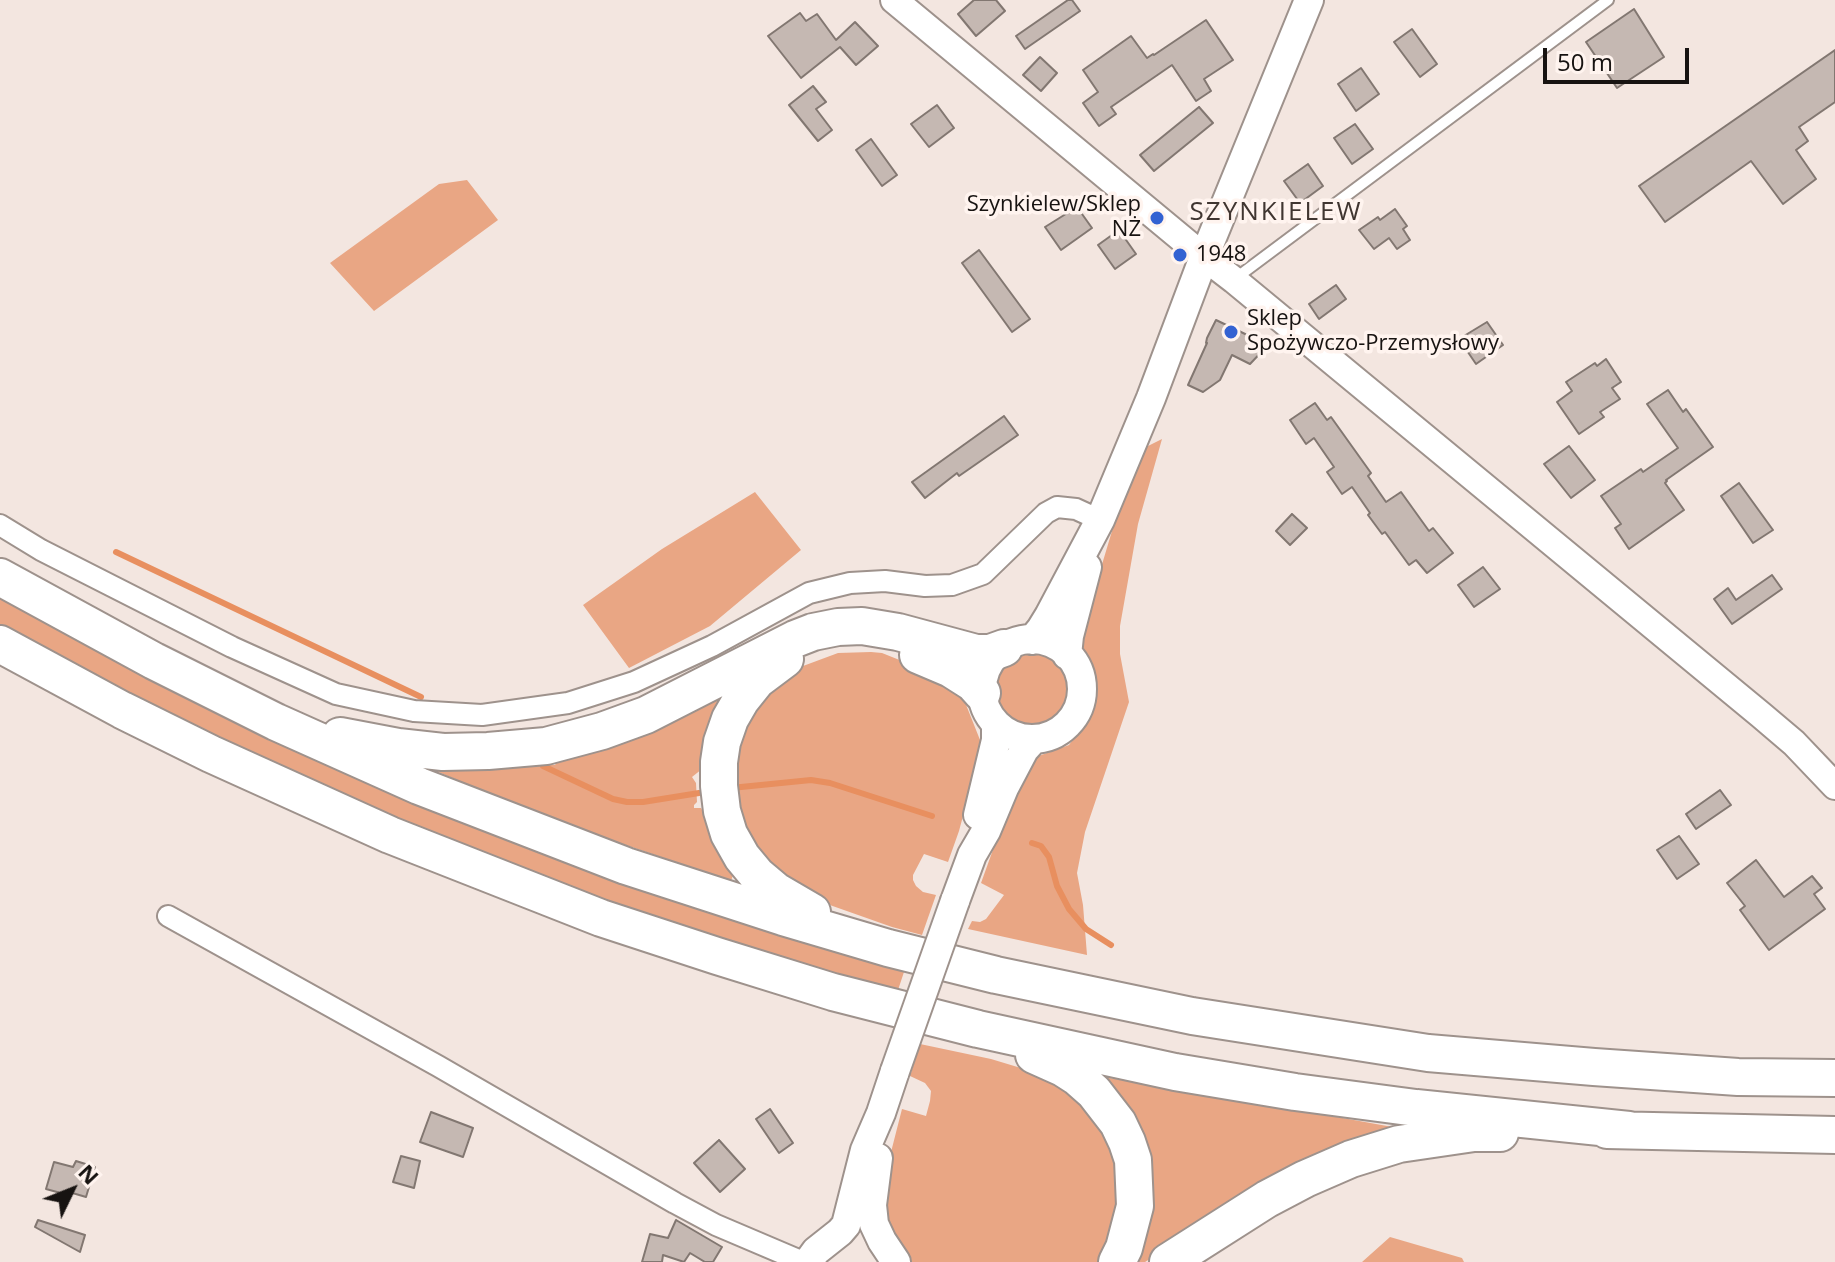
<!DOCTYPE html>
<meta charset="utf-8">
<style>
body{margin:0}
#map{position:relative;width:1835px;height:1262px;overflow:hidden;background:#f3e6e0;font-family:"Open Sans",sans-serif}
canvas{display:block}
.north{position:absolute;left:32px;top:1150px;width:80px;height:80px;-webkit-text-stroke:6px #fff4ef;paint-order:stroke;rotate:47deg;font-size:22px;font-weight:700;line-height:32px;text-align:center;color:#171311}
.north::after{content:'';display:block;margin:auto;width:28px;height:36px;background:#171311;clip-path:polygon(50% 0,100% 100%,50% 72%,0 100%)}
.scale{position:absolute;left:1543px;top:48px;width:146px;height:36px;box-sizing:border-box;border:4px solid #171311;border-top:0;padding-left:10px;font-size:24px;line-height:28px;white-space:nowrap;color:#171311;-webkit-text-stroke:6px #fff4ef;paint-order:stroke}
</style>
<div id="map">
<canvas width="1835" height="1262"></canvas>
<div class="north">N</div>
<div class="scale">50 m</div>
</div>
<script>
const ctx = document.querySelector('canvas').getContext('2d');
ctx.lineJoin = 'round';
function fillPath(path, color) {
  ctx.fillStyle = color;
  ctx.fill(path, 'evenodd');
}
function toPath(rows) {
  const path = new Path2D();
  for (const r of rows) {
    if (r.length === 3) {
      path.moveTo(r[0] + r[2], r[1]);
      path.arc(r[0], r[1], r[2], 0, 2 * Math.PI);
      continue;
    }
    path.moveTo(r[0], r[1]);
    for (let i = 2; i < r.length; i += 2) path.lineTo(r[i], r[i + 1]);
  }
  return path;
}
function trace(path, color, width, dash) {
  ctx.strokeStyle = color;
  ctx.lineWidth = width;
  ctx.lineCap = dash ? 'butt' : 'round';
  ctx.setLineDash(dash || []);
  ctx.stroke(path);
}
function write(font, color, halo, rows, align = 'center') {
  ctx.font = font + ' "Open Sans",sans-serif';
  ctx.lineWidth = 7;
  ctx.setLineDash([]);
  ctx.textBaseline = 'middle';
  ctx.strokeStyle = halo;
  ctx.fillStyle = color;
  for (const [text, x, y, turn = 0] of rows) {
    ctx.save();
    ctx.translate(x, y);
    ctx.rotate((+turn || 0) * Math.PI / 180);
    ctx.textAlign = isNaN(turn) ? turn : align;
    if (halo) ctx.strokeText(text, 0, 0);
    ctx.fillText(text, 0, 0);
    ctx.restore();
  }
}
fillPath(toPath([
 [467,180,498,220,374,311,330,263,439,184],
 [1162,439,1138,524,1120,626,1120,654,1129,702,1085,832,1077,873,1083,905,1087,955,968,929,972,921,980,922,986,919,1004,895,981,883,1008,808,1033,758,1069,745,1082,727,1093,703,1094,680,1080,638,1112,531,1142,449],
 [755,492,801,550,710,626,629,668,583,605,662,549],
 [0,594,42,618,906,966,897,993,649,919,304,784,0,629],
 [871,652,882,653,932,673,961,692,982,745,959,831,948,862,924,854,913,875,913,880,916,886,923,892,936,895,922,935,892,927,810,898,740,837,733,742,766,689,795,669,838,653],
 [1033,689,37],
 [727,693,702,769,692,777,696,783,697,802,694,805,694,808,701,808,734,872,731,881,620,843,481,790,429,768,518,761,528,767,531,764,555,765,559,758],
 [920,1044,991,1059,1044,1075,1076,1095,1099,1120,1117,1154,1122,1207,1101,1262,908,1262,887,1227,890,1156,902,1109,926,1116,930,1101,931,1091,925,1083,910,1076],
 [1104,1077,1282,1107,1398,1128,1254,1194,1145,1262,1135,1262,1132,1113,1121,1097,1104,1081],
 [1390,1237,1462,1258,1464,1262,1362,1262]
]), '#e9a684');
trace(toPath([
 [116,552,421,697],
 [543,766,613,799,627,802,643,802,699,793],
 [731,788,811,780,830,783,932,816],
 [1032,843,1041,846,1049,857,1057,886,1069,909,1086,929,1111,945]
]), '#e88f5f', 6);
const building = toPath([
 [974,0,996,0,1005,11,976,36,958,14,974,0],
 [1068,0,1072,0,1080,11,1025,49,1016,36,1068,0],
 [1634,9,1664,57,1617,88,1586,42,1634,9],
 [800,13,806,21,817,14,836,40,855,22,878,46,856,65,840,47,801,78,768,36,800,13],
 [1206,20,1233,60,1204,79,1211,91,1196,101,1172,65,1111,107,1116,114,1099,126,1083,103,1098,92,1083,70,1131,36,1147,58,1153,54,1154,55,1206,20],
 [1412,29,1437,64,1420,77,1394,42,1412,29],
 [1835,50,1835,102,1799,127,1808,141,1796,150,1816,179,1783,204,1751,161,1665,222,1639,186,1835,50],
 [1040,57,1057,73,1041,91,1023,75,1040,57],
 [1361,68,1379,94,1356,111,1338,84,1361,68],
 [813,86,826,102,816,109,832,130,818,141,789,105,813,86],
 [937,105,954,128,929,147,911,124,937,105],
 [1199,107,1213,123,1154,171,1140,155,1199,107],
 [1355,124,1373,149,1352,164,1334,138,1355,124],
 [871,139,897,175,882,186,856,150,871,139],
 [1308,164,1323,186,1300,203,1284,181,1308,164],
 [1077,207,1092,228,1061,250,1045,227,1077,207],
 [1395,209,1407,226,1403,229,1410,240,1397,249,1389,238,1374,249,1359,230,1378,217,1380,220,1395,209],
 [1119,230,1136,254,1115,269,1098,245,1119,230],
 [979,250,1030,319,1012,332,962,263,979,250],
 [1336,285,1346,299,1319,319,1309,304,1336,285],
 [1216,320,1268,345,1250,364,1232,355,1220,380,1203,392,1188,385,1207,343,1206,343,1207,338,1216,320],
 [1487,322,1503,345,1476,364,1459,339,1487,322],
 [1606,359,1621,382,1612,388,1620,399,1600,412,1604,417,1579,434,1557,402,1572,391,1566,382,1595,363,1597,366,1606,359],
 [1668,390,1683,412,1686,409,1713,447,1666,480,1667,481,1665,483,1684,510,1629,549,1615,528,1621,524,1601,496,1641,469,1643,472,1678,448,1647,404,1668,390],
 [1315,403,1327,420,1331,417,1371,473,1368,476,1386,502,1401,492,1429,531,1433,528,1453,553,1427,573,1416,560,1409,565,1385,532,1382,534,1368,515,1370,513,1352,487,1342,494,1327,472,1334,467,1314,438,1306,444,1290,420,1315,403],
 [1004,416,1018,435,959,476,957,473,925,498,912,482,1004,416],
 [1569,446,1595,480,1571,498,1544,464,1569,446],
 [1739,483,1773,530,1753,543,1721,496,1739,483],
 [1292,514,1307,528,1290,545,1276,531,1292,514],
 [1483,567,1500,589,1474,607,1458,585,1483,567],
 [1772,575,1782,589,1732,624,1714,599,1728,588,1736,600,1772,575],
 [1720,790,1731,805,1696,829,1686,814,1720,790],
 [1679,836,1699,864,1677,879,1657,850,1679,836],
 [1756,860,1784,897,1812,876,1822,888,1814,894,1825,909,1769,950,1740,910,1745,906,1727,883,1756,860],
 [770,1109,793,1143,779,1153,756,1119,770,1109],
 [431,1112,473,1128,463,1157,420,1142,431,1112],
 [719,1140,745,1169,720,1192,694,1163,719,1140],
 [401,1156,420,1161,414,1188,393,1182,401,1156],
 [76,1161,95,1167,86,1197,69,1192,68,1195,46,1189,54,1162,73,1167,76,1161],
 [38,1220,85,1235,80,1252,35,1227,38,1220],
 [676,1220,722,1247,713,1262,705,1262,690,1253,684,1262,663,1255,662,1262,642,1262,650,1234,668,1238,676,1220]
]);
fillPath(building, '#c5b8b2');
trace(building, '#827771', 2);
const service = toPath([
 [1236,278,1608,0]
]);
const minor = toPath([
 [0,525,41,550,232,647,336,694,414,711,482,715,568,703,634,682,712,646,809,593,850,583,885,581,925,586,952,585,983,574,1046,513,1057,507,1076,509,1100,520],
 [168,916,438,1066,675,1203,716,1225,803,1262]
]);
const tertiary = toPath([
 [894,0,1204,257,1234,280,1761,715,1794,743,1835,786]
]);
const secondary = toPath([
 [1032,689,50],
 [1032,640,1041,629,1049,616,1100,520,1151,398,1204,257,1309,0],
 [1067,655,1069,636,1087,567],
 [978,815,996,740,996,725],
 [955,901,972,855,986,831,1004,788,1024,750,1033,740],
 [878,1158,872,1205,874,1224,882,1241,896,1262],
 [808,1262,816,1251,840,1232,846,1225,865,1150,881,1113,895,1071]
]);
const motorway = toPath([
 [0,577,154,661,276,722,419,786,626,866,783,917,888,948,996,975,1192,1016,1428,1053,1594,1067,1738,1077,1835,1078],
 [0,644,122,710,211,754,390,835,601,918,717,956,833,992,978,1029,1175,1072,1295,1092,1416,1108,1629,1130],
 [918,655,951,669,973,683,982,693],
 [785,659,757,680,741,700,730,719,722,742,719,762,719,786,722,811,729,834,742,857,757,875,776,891,812,912],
 [340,736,398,747,443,752,488,751,546,746,602,731,646,715,795,639,813,632,838,627,862,626,898,632,976,653,990,653,1004,648],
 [1034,1055,1063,1068,1077,1077,1094,1092,1118,1123,1127,1142,1133,1160,1135,1206,1124,1248,1117,1262],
 [1607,1130,1835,1135],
 [1168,1262,1267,1199,1305,1179,1351,1159,1399,1144,1474,1133,1500,1133]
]);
trace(service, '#9e928c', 14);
trace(minor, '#9e928c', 24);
trace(tertiary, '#9e928c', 30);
trace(secondary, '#9e928c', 32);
trace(motorway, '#9e928c', 40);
trace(service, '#fff', 10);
trace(minor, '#fff', 20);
trace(tertiary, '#fff', 26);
trace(secondary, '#fff', 28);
trace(motorway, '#fff', 36);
const secondaryBridge = toPath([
 [895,1071,955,901]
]);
trace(secondaryBridge, '#9e928c', 32, []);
trace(secondaryBridge, '#fff', 28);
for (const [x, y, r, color] of [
 [1157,218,8,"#3362d2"],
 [1180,255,8,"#3362d2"],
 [1231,332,8,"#3362d2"]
]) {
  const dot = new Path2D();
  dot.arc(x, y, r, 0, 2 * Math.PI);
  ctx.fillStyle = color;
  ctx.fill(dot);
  trace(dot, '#fff4ef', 3);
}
write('22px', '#171311', '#fff4ef', [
 ["Szynkielew/Sklep",1141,205,"right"],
 ["NŻ",1141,230,"right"],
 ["1948",1196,255],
 ["Sklep",1247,319],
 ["Spożywczo-Przemysłowy",1247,344]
], 'left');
ctx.letterSpacing = '2px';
write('26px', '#403631', '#fff4ef', [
 ["SZYNKIELEW",1276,213]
]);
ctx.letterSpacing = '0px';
</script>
